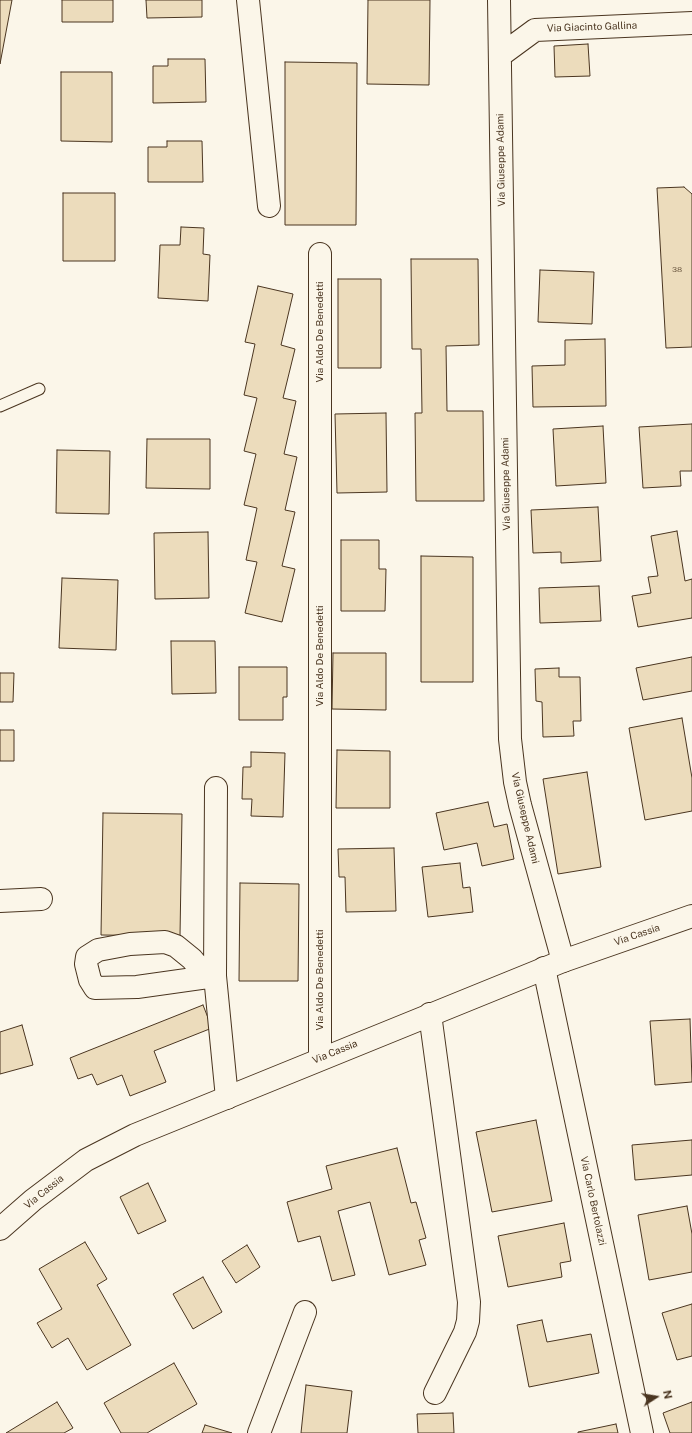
<!DOCTYPE html>
<style>
body{margin:0}
#map{position:relative;width:692px;height:1433px;overflow:hidden;background:#fbf6e9;font-family:"Public Sans",sans-serif}
canvas{display:block}
.north{position:absolute;left:636px;top:1377px;width:40px;height:40px;-webkit-text-stroke:3px #fbf6e9;paint-order:stroke;rotate:78deg;font-size:11px;font-weight:700;line-height:16px;text-align:center;color:#4a3520}
.north::after{content:'';display:block;margin:auto;width:14px;height:18px;background:#4a3520;clip-path:polygon(50% 0,100% 100%,50% 72%,0 100%)}
</style>
<div id="map">
<canvas width="692" height="1433"></canvas>
<div class="north">N</div>
</div>
<script>
const ctx = document.querySelector('canvas').getContext('2d');
ctx.lineJoin = 'round';
function fillPath(path, color) {
  ctx.fillStyle = color;
  ctx.fill(path, 'evenodd');
}
function toPath(rows) {
  const path = new Path2D();
  for (const r of rows) {
    path.moveTo(r[0], r[1]);
    for (let i = 2; i < r.length; i += 2) path.lineTo(r[i], r[i + 1]);
  }
  return path;
}
function trace(path, color, width, dash) {
  ctx.strokeStyle = color;
  ctx.lineWidth = width;
  ctx.lineCap = dash ? 'butt' : 'round';
  ctx.setLineDash(dash || []);
  ctx.stroke(path);
}
function write(font, color, halo, rows, align = 'center') {
  ctx.font = font + ' "Public Sans",sans-serif';
  ctx.lineWidth = 3;
  ctx.setLineDash([]);
  ctx.textBaseline = 'middle';
  ctx.strokeStyle = halo;
  ctx.fillStyle = color;
  for (const [text, x, y, turn = 0] of rows) {
    ctx.save();
    ctx.translate(x, y);
    ctx.rotate((+turn || 0) * Math.PI / 180);
    ctx.textAlign = isNaN(turn) ? turn : align;
    if (halo) ctx.strokeText(text, 0, 0);
    ctx.fillText(text, 0, 0);
    ctx.restore();
  }
}
const building = toPath([
 [0,0,12,0,0,64,0,0],
 [62,0,113,0,113,22,62,22,62,0],
 [146,0,202,0,202,17,147,18,146,0],
 [368,0,430,0,429,85,367,84,368,0],
 [588,44,590,76,555,77,554,46,588,44],
 [168,59,205,59,206,102,153,103,153,66,168,66,168,59],
 [285,62,357,63,356,225,285,225,285,62],
 [61,72,112,72,112,142,61,141,61,72],
 [167,141,202,141,203,182,148,182,148,147,167,147,167,141],
 [684,187,692,194,692,347,666,348,657,188,684,187],
 [63,193,115,193,115,261,63,261,63,193],
 [181,227,204,228,203,254,210,255,208,301,158,298,160,245,180,245,181,227],
 [411,259,478,259,479,345,446,346,447,411,483,411,484,501,416,501,415,413,422,413,421,349,412,349,411,259],
 [540,270,594,272,592,324,538,322,540,270],
 [338,279,381,279,381,368,338,368,338,279],
 [258,286,293,294,281,345,295,349,283,398,296,401,284,454,297,457,285,510,295,512,282,566,295,569,282,622,245,613,257,562,246,560,257,508,244,505,256,454,244,451,257,398,244,395,255,344,245,342,258,286],
 [605,339,606,406,533,407,532,366,565,365,565,340,605,339],
 [386,413,387,492,337,493,335,414,386,413],
 [692,424,692,471,680,471,681,486,643,488,639,427,692,424],
 [603,426,606,483,556,486,553,429,603,426],
 [147,439,210,439,210,489,146,488,147,439],
 [57,450,110,451,109,514,56,513,57,450],
 [598,507,601,561,561,563,561,552,533,553,531,510,598,507],
 [677,531,685,581,692,579,692,618,638,627,632,596,651,593,648,577,658,576,651,536,677,531],
 [208,532,209,598,155,599,154,533,208,532],
 [341,540,379,540,379,569,386,569,385,611,341,611,341,540],
 [421,556,473,557,473,682,421,682,421,556],
 [62,578,118,580,116,650,59,648,62,578],
 [599,586,601,621,540,623,539,588,599,586],
 [171,641,215,641,216,693,172,694,171,641],
 [333,653,386,653,386,710,332,709,333,653],
 [692,657,692,691,643,700,636,668,692,657],
 [239,667,287,667,287,697,283,697,283,720,239,720,239,667],
 [559,668,559,677,580,677,581,721,573,721,574,736,543,737,542,702,536,701,535,669,559,668],
 [0,673,14,673,13,702,0,702,0,673],
 [682,718,692,778,692,811,645,820,629,728,682,718],
 [0,730,14,730,14,761,0,761,0,730],
 [337,750,390,751,390,808,336,808,337,750],
 [251,752,285,753,283,817,251,816,252,799,242,799,243,767,251,767,251,752],
 [587,772,601,867,558,874,543,779,587,772],
 [488,802,494,827,507,824,514,859,482,866,477,843,444,850,436,813,488,802],
 [103,813,182,814,180,936,101,935,103,813],
 [394,848,396,911,346,912,345,877,339,877,338,849,394,848],
 [460,863,463,888,470,887,473,912,428,917,422,867,460,863],
 [240,883,299,884,298,981,239,981,240,883],
 [203,1005,212,1028,154,1051,166,1082,130,1096,122,1075,97,1085,92,1074,78,1079,70,1058,203,1005],
 [690,1019,692,1082,655,1085,650,1021,690,1019],
 [22,1025,33,1065,0,1074,0,1032,22,1025],
 [536,1120,552,1201,492,1212,476,1132,536,1120],
 [692,1140,692,1175,635,1180,632,1145,692,1140],
 [397,1148,411,1203,416,1202,426,1238,419,1240,426,1265,389,1275,370,1202,338,1211,355,1275,332,1281,320,1236,298,1242,287,1202,332,1189,326,1166,397,1148],
 [148,1183,166,1221,138,1234,120,1197,148,1183],
 [687,1206,692,1234,692,1272,649,1280,638,1215,687,1206],
 [564,1223,571,1261,560,1263,562,1277,508,1287,498,1236,564,1223],
 [85,1242,107,1279,97,1285,131,1345,87,1370,68,1338,52,1348,37,1323,62,1309,39,1269,85,1242],
 [247,1245,260,1267,236,1283,222,1261,247,1245],
 [203,1277,222,1312,193,1329,173,1294,203,1277],
 [692,1304,692,1356,677,1360,662,1313,692,1304],
 [542,1320,547,1342,591,1334,599,1373,529,1387,517,1325,542,1320],
 [174,1363,197,1404,147,1433,121,1433,104,1403,174,1363],
 [306,1385,352,1391,347,1433,301,1433,306,1385],
 [57,1402,73,1428,64,1433,6,1433,57,1402],
 [692,1402,692,1433,670,1433,663,1413,692,1402],
 [453,1413,454,1433,418,1433,417,1414,453,1413],
 [616,1424,618,1433,578,1433,578,1432,616,1424],
 [205,1425,232,1433,202,1433,205,1425]
]);
fillPath(building, '#ecdcbc');
trace(building, '#4a3520', 1);
const lane = toPath([
 [0,406,39,389]
]);
const street = toPath([
 [248,0,269,206],
 [499,0,510,739,515,782,520,805,563,961],
 [501,55,535,30,692,23],
 [320,254,320,1058],
 [216,788,215,976,227,1098],
 [0,901,41,899],
 [165,942,176,946,192,959,201,970,215,976,137,987,95,988,90,980,86,964,87,957,98,950,130,944,165,942],
 [544,968,642,1433],
 [430,1014,469,1302,468,1321,465,1332,435,1393],
 [259,1433,305,1312]
]);
const primary = toPath([
 [0,1229,33,1200,86,1160,135,1135,563,961,692,916]
]);
trace(lane, '#4a3520', 13);
trace(street, '#4a3520', 24);
trace(primary, '#4a3520', 24);
trace(lane, '#fbf6e9', 11);
trace(street, '#fbf6e9', 22);
trace(primary, '#fbf6e9', 22);
write('8px', '#725f47', null, [
 ["38",677,270]
]);
write('10px', '#4a3520', '#fbf6e9', [
 ["Via Giacinto Gallina",592,27,-2],
 ["Via Giuseppe Adami",501,160,-91],
 ["Via Aldo De Benedetti",320,332,-90],
 ["Via Giuseppe Adami",506,484,-91],
 ["Via Aldo De Benedetti",320,656,-90],
 ["Via Giuseppe Adami",525,818,77],
 ["Via Cassia",637,935,-19],
 ["Via Aldo De Benedetti",320,980,-90],
 ["Via Cassia",335,1052,-22],
 ["Via Cassia",44,1192,-39],
 ["Via Carlo Bertolazzi",593,1201,78]
]);
</script>
